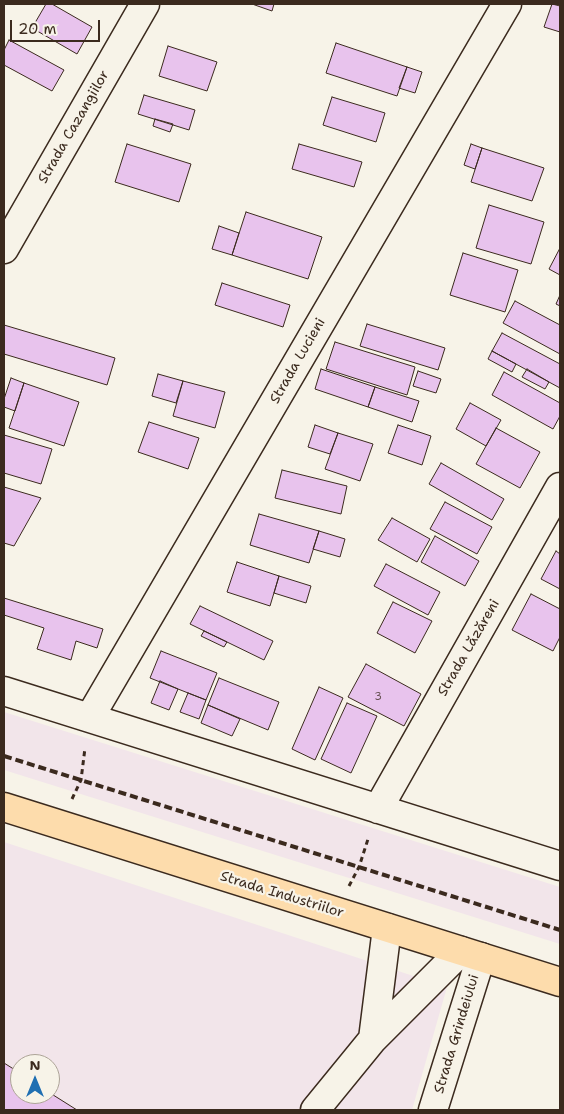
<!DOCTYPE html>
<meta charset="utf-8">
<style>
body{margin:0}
#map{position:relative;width:564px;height:1114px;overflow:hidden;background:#f7f3e8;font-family:"Shantell Sans",sans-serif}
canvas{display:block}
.frame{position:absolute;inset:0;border:5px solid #3b2a1e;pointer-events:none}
.north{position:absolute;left:10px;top:1054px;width:50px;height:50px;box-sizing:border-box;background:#f7f3e8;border:1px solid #aca397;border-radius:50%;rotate:0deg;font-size:14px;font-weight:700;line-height:20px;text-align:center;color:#3b2a1e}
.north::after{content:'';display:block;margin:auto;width:18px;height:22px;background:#1f6fb2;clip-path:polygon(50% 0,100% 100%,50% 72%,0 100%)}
.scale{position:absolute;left:10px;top:20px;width:90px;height:22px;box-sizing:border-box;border:2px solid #3b2a1e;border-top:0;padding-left:6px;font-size:15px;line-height:18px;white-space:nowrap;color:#3b2a1e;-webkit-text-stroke:4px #f7f3e8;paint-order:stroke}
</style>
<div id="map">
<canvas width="564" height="1114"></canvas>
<div class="frame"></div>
<div class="north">N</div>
<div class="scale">20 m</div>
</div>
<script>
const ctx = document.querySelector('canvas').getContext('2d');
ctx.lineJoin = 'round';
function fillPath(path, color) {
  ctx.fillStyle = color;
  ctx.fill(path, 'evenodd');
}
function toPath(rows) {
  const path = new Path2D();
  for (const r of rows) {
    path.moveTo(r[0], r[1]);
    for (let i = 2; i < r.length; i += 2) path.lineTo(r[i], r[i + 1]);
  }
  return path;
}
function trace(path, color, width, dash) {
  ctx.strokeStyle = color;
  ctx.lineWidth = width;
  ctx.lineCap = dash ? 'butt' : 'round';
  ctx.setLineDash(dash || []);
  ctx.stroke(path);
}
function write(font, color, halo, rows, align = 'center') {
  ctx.font = font + ' "Shantell Sans",sans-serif';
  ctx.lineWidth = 4.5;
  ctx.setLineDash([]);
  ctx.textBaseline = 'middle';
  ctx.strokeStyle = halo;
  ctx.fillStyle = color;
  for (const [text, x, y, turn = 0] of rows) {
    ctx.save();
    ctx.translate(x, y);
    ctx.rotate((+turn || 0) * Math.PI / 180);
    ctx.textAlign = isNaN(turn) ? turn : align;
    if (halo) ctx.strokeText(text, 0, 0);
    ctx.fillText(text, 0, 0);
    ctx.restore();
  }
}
fillPath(toPath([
 [4,712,560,887,560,944,4,770],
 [4,842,447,987,412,1110,4,1110],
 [20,1064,50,1064,50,1094,20,1094]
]), '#f2e5ea');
const building = toPath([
 [46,4,52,4,92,27,77,54,32,28,46,4],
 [252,4,274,4,272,11,252,4],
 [552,4,560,6,560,32,544,27,552,4],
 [9,40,64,70,52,91,4,65,4,50,9,40],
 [336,43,407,67,397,96,326,73,336,43],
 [168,46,217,62,207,91,159,76,168,46],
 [407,67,422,72,415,93,399,88,407,67],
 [144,95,195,110,189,130,138,114,144,95],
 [332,97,385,113,376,142,323,125,332,97],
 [155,119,173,124,170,132,153,126,155,119],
 [127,144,191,164,179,202,115,182,127,144],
 [299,144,362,162,354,187,292,169,299,144],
 [471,144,482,148,475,169,464,165,471,144],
 [482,148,544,168,532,201,471,182,482,148],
 [489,205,544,222,531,264,476,248,489,205],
 [246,212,322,237,308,279,232,255,246,212],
 [219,226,239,233,232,255,212,249,219,226],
 [560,248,560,275,549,269,560,248],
 [463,253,518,270,505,312,450,295,463,253],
 [222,283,290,305,283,327,215,305,222,283],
 [560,295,560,306,556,304,560,295],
 [515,301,560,325,560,354,503,323,515,301],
 [367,324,445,348,438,370,360,346,367,324],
 [4,325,115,358,107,385,4,354,4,325],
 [502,333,560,364,560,388,492,351,502,333],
 [335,342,415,367,407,395,326,369,335,342],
 [492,351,516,364,512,372,488,359,492,351],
 [321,369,375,387,368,407,315,389,321,369],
 [527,369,549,382,545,389,522,377,527,369],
 [418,371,441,379,436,393,413,386,418,371],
 [504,372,560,403,560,416,553,429,492,395,504,372],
 [158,374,183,381,176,403,152,396,158,374],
 [11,378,24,383,15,411,4,407,4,399,11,378],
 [183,381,225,392,215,428,173,416,183,381],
 [24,383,79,402,64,446,9,428,24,383],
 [375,387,419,401,412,422,368,407,375,387],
 [470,403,501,420,486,446,456,429,470,403],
 [149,422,199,438,188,469,138,452,149,422],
 [315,425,338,433,330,454,308,447,315,425],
 [398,425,431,436,422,465,388,453,398,425],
 [496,428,540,452,520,488,476,464,496,428],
 [338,433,373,444,360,481,325,469,338,433],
 [4,435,52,449,41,484,4,473,4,435],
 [441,463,504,499,492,520,429,484,441,463],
 [282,470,347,486,341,514,275,498,282,470],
 [4,487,41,498,14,546,4,543,4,487],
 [445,502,492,527,477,554,430,529,445,502],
 [259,514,319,531,309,563,250,545,259,514],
 [392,518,430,539,417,562,378,540,392,518],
 [319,531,345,539,340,557,313,549,319,531],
 [435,536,479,561,465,586,421,562,435,536],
 [556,551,560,554,560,589,541,579,556,551],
 [237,562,279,576,270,606,227,592,237,562],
 [386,564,440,592,428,615,374,586,386,564],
 [279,576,311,586,306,603,274,593,279,576],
 [531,594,560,609,560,637,553,651,512,630,531,594],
 [4,598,103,629,97,648,76,641,71,660,37,649,44,628,4,615,4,598],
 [393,602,432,621,415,653,377,633,393,602],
 [200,606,273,641,264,660,190,624,200,606],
 [204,631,227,642,224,647,201,636,204,631],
 [161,651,217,673,206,700,150,678,161,651],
 [366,664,421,694,404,726,348,697,366,664],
 [219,678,279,702,268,730,208,705,219,678],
 [160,681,178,689,169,710,151,703,160,681],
 [319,687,343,698,315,760,292,749,319,687],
 [188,693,206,700,199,719,180,712,188,693],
 [347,703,377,716,351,773,321,759,347,703],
 [208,705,240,719,232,736,201,723,208,705],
 [4,1063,20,1073,20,1094,50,1093,77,1110,4,1110,4,1063]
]);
fillPath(building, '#e8c3ed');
trace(building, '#3b2a1e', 1);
const minor = toPath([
 [4,249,145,4],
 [4,691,560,866],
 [90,717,507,4],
 [378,809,560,487],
 [373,1039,387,928],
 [315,1110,373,1039,461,951],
 [433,1110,481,957]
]);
const major = toPath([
 [4,807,560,982]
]);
trace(minor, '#3b2a1e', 31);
trace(major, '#3b2a1e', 31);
trace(toPath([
 [72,799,81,780,85,748],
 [349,886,359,867,369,836]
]), '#3b2a1e', 3, [5, 4]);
trace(minor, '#f7f3e8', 28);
trace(major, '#fddcac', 28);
trace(toPath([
 [4,756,560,930]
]), '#3b2a1e', 4, [8, 4]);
write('11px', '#665052', null, [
 ["3",378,697]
]);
write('14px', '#3b2a1e', '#f7f3e8', [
 ["Strada Cazangiilor",74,127,-60],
 ["Strada Lucieni",298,361,-60],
 ["Strada Lăzăreni",469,648,-60],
 ["Strada Industriilor",282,895,17],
 ["Strada Grindeiului",457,1034,-73]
]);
</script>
